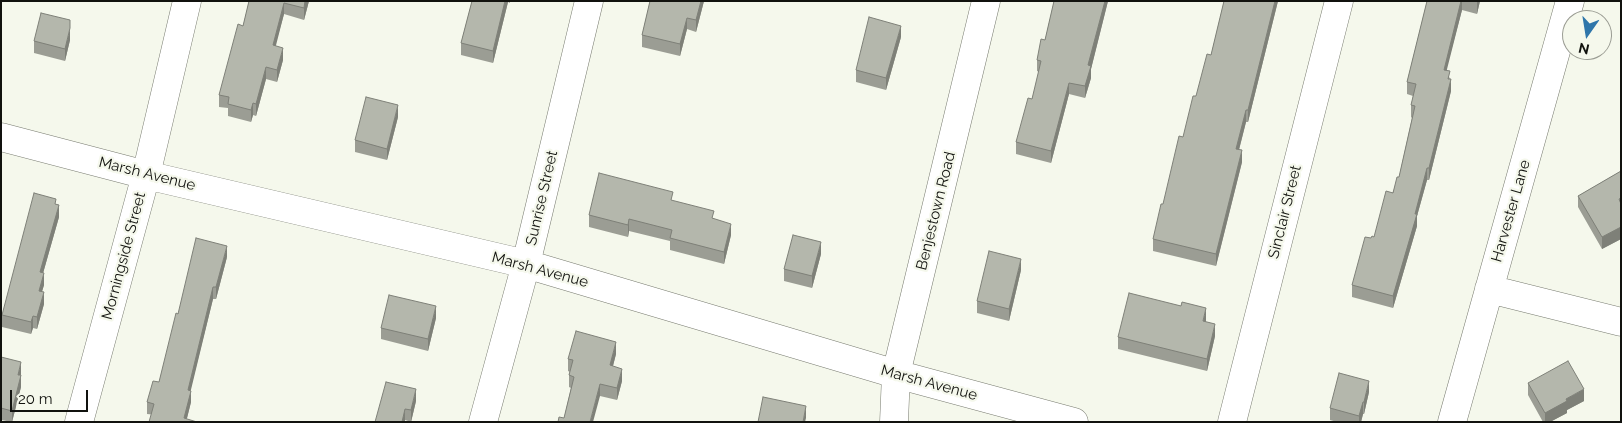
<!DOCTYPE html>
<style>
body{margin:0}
#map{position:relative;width:1622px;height:423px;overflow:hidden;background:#f5f8ec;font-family:Raleway,sans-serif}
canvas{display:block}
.frame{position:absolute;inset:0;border:2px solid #11120e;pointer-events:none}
.north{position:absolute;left:1562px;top:10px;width:50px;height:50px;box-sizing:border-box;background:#f5f8ec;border:1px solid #9a9c93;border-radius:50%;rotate:193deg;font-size:14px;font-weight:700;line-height:20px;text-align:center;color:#11120e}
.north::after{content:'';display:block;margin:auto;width:18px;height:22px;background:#2f76aa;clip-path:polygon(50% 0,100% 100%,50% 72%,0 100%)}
.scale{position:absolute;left:10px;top:390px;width:78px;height:22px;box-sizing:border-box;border:2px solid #11120e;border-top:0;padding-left:6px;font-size:15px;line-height:18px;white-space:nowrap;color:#11120e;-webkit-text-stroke:4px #f5f8ec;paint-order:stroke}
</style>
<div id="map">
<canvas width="1622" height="423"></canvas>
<div class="frame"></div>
<div class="north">N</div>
<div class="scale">20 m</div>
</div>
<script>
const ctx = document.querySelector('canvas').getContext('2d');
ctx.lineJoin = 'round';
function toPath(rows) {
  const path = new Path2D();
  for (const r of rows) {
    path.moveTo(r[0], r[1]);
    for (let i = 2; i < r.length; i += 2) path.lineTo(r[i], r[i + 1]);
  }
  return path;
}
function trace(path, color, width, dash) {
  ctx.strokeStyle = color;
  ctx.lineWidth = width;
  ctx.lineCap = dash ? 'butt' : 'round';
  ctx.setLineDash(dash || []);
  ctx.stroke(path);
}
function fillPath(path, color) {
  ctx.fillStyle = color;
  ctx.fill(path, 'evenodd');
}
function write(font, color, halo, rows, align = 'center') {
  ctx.font = font + ' Raleway,sans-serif';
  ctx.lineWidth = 4.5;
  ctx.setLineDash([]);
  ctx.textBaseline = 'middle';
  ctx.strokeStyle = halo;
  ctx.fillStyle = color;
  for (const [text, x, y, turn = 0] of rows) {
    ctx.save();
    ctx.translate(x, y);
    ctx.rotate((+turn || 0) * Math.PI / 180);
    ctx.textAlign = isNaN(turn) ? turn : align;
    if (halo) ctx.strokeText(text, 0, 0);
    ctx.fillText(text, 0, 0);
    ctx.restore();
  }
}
const minor = toPath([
 [1,137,146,175,526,264,896,374,1074,422],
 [1489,289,1621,322],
 [79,422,146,175,187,1],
 [483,422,526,264,589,1],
 [894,422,896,374,986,1],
 [1232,422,1339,1],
 [1452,422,1570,1]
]);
trace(minor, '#787b70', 29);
trace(minor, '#fff', 28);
fillPath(toPath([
 [249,1,309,1,304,20,284,14,275,46,283,60,277,82,266,79,256,116,253,115,251,122,228,116,228,108,219,107,219,95,243,26],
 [472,1,510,1,510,3,508,2,493,63,461,55,461,43],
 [650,1,704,1,696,32,687,29,680,56,642,47,642,35],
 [1054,1,1108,1,1091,69,1091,78,1085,98,1069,94,1051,163,1016,154,1016,142,1032,99,1039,72,1037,71,1037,60,1045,40],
 [1224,1,1278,1,1248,122,1246,122,1239,150,1242,162,1216,266,1153,251,1153,239,1183,137,1211,55],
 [1427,1,1480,1,1477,14,1462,10,1446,70,1450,79,1451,91,1429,180,1427,180,1417,216,1417,226,1393,308,1352,297,1352,285,1371,238,1374,237,1399,177,1412,118,1411,117,1411,105,1413,96,1407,94,1407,82],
 [901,37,886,90,856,82,856,70],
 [70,40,65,61,34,53,34,41],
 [398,117,387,160,355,152,355,140],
 [1621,171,1621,239,1602,249,1578,207,1578,196],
 [673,201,714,219,731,235,724,264,670,250,670,241,629,231,628,237,589,227,589,215],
 [56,204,59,217,43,273,44,285,42,291,44,304,37,329,33,328,31,334,2,327,2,315],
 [821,254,812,288,784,281,784,269],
 [227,257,216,299,213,299,190,391,191,402,187,418,147,414,147,402,159,382,178,314],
 [1021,270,1009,321,977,313,977,301],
 [436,318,428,351,381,339,381,328],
 [1206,320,1206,322,1215,336,1207,371,1118,349,1118,337],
 [616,354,613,366,622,381,617,400,600,396,564,418,571,388,569,387,569,375,570,372,568,371,568,359],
 [1,357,21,374,21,387,12,422,1,420],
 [1528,383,1584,401,1567,410,1567,413,1550,422,1543,422,1528,395],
 [1369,392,1364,414,1363,414,1361,422,1337,422,1330,420,1330,408],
 [416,401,411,422,405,420,405,422,375,422]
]), '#9b9d94');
fillPath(toPath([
 [305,1,309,1,304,20,304,8],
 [505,1,508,1,508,2,493,63,493,51],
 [701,1,704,1,696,32,696,20],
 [1105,1,1108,1,1091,69,1091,78,1085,98,1085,86,1088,65],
 [1275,1,1278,1,1248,122,1248,110],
 [1461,1,1462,1,1462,10,1444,81,1444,70],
 [1477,1,1480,1,1477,14],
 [284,3,284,14,273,57,273,45],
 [687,18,687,29,680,56,680,44],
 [901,26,901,37,886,90,886,78],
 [70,28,70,40,65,61,65,49],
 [283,48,283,60,277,82,277,70],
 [266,67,266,79,256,116,256,104],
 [1451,79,1451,91,1429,180,1429,168],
 [1069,83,1069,94,1051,163,1051,151],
 [253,103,253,115,251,122,251,110],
 [398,105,398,117,387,160,387,149],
 [1246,110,1246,122,1236,161,1236,149],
 [1242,150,1242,162,1216,266,1216,254],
 [1427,168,1427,180,1417,216,1417,226,1393,308,1393,296],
 [59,205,59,217,40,284,40,272],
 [629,219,629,231,628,237,628,225],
 [731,224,731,235,724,264,724,252],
 [1621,227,1621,239,1602,249,1602,237],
 [821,242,821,254,812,288,812,276],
 [227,246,227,257,216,299,216,287],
 [1021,259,1021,270,1009,321,1009,309],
 [44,273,44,285,39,302,39,291],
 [213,287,213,299,188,402,188,390],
 [44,292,44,304,37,329,37,317],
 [436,306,436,318,428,351,428,339],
 [1206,308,1206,320,1203,333,1203,321],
 [33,316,33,328,31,334,31,322],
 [1215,324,1215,336,1207,371,1207,359],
 [616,342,616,354,610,377,610,365],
 [21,362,21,374,18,386,18,375],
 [622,369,622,381,617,400,617,388],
 [21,375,21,387,12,422,12,411],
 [1369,381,1369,392,1364,414,1364,402],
 [600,384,600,396,593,422,590,422],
 [416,389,416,401,411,422,411,410],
 [1584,389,1584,401,1567,410,1567,413,1550,422,1545,422,1545,413,1566,399],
 [191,391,191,402,186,422,184,418],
 [1363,402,1363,414,1361,422,1359,422,1359,416],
 [806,406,806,418,805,422,803,422],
 [405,409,405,422,402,422]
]), '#7e8078');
const building = toPath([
 [249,1,305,1,304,8,284,3,273,45,283,48,277,70,266,67,256,104,253,103,251,110,228,104,229,97,219,95,238,24,243,26,249,1],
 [472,1,505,1,493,51,461,43,472,1],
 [650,1,701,1,696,20,687,18,680,44,642,35,650,1],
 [1054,1,1105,1,1088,65,1091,66,1085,86,1069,83,1051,151,1016,142,1028,98,1032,99,1041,61,1037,60,1041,39,1045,40,1054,1],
 [1224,1,1275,1,1248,110,1246,110,1236,149,1242,150,1216,254,1153,239,1161,204,1163,204,1179,136,1183,137,1193,96,1196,96,1207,54,1211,55,1224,1],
 [1427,1,1461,1,1444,70,1450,71,1448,79,1451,79,1429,168,1427,168,1415,214,1417,214,1393,296,1352,285,1365,237,1371,238,1372,236,1374,237,1386,191,1393,193,1397,177,1399,177,1415,106,1411,105,1416,84,1407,82,1427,1],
 [41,13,70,20,70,28,65,49,34,41,41,13],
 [869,17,901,26,886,78,856,70,869,17],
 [366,97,398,105,387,149,355,140,366,97],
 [1621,171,1621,198,1619,199,1621,204,1621,227,1602,237,1578,196,1621,171],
 [599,173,673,192,671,200,714,211,712,218,731,224,724,252,670,238,672,230,629,219,628,225,589,215,599,173],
 [34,193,56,199,55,204,59,205,40,272,44,273,39,291,44,292,37,317,33,316,31,322,2,315,34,193],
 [793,235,821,242,812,276,784,269,793,235],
 [196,238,227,246,216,287,213,287,188,390,191,391,184,418,197,422,149,422,154,404,147,402,153,381,159,382,176,313,178,314,196,238],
 [989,251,1021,259,1009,309,977,301,989,251],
 [1129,293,1181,306,1182,302,1206,308,1203,321,1215,324,1207,359,1118,337,1129,293],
 [389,295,436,306,428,339,381,328,389,295],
 [576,331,616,342,610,365,622,369,617,388,600,384,590,422,558,422,559,417,564,418,574,377,569,375,573,360,568,359,576,331],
 [1,357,21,362,18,375,21,375,12,411,1,408,1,357],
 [1568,361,1584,389,1566,399,1567,401,1545,413,1528,383,1568,361],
 [1339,373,1369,381,1364,402,1363,402,1359,416,1330,408,1339,373],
 [386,382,416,389,411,410,405,409,402,422,375,422,386,382],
 [763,397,806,406,803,422,758,422,763,397]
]);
fillPath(building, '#b4b7ac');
trace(building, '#7e8078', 1);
write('15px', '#11120e', '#f5f8ec', [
 ["Marsh Avenue",147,174,14],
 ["Sunrise Street",542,198,-77],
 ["Benjestown Road",936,211,-76],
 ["Harvester Lane",1511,211,-74],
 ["Sinclair Street",1285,212,-76],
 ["Morningside Street",124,256,-75],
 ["Marsh Avenue",540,270,15],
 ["Marsh Avenue",929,383,15]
]);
</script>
